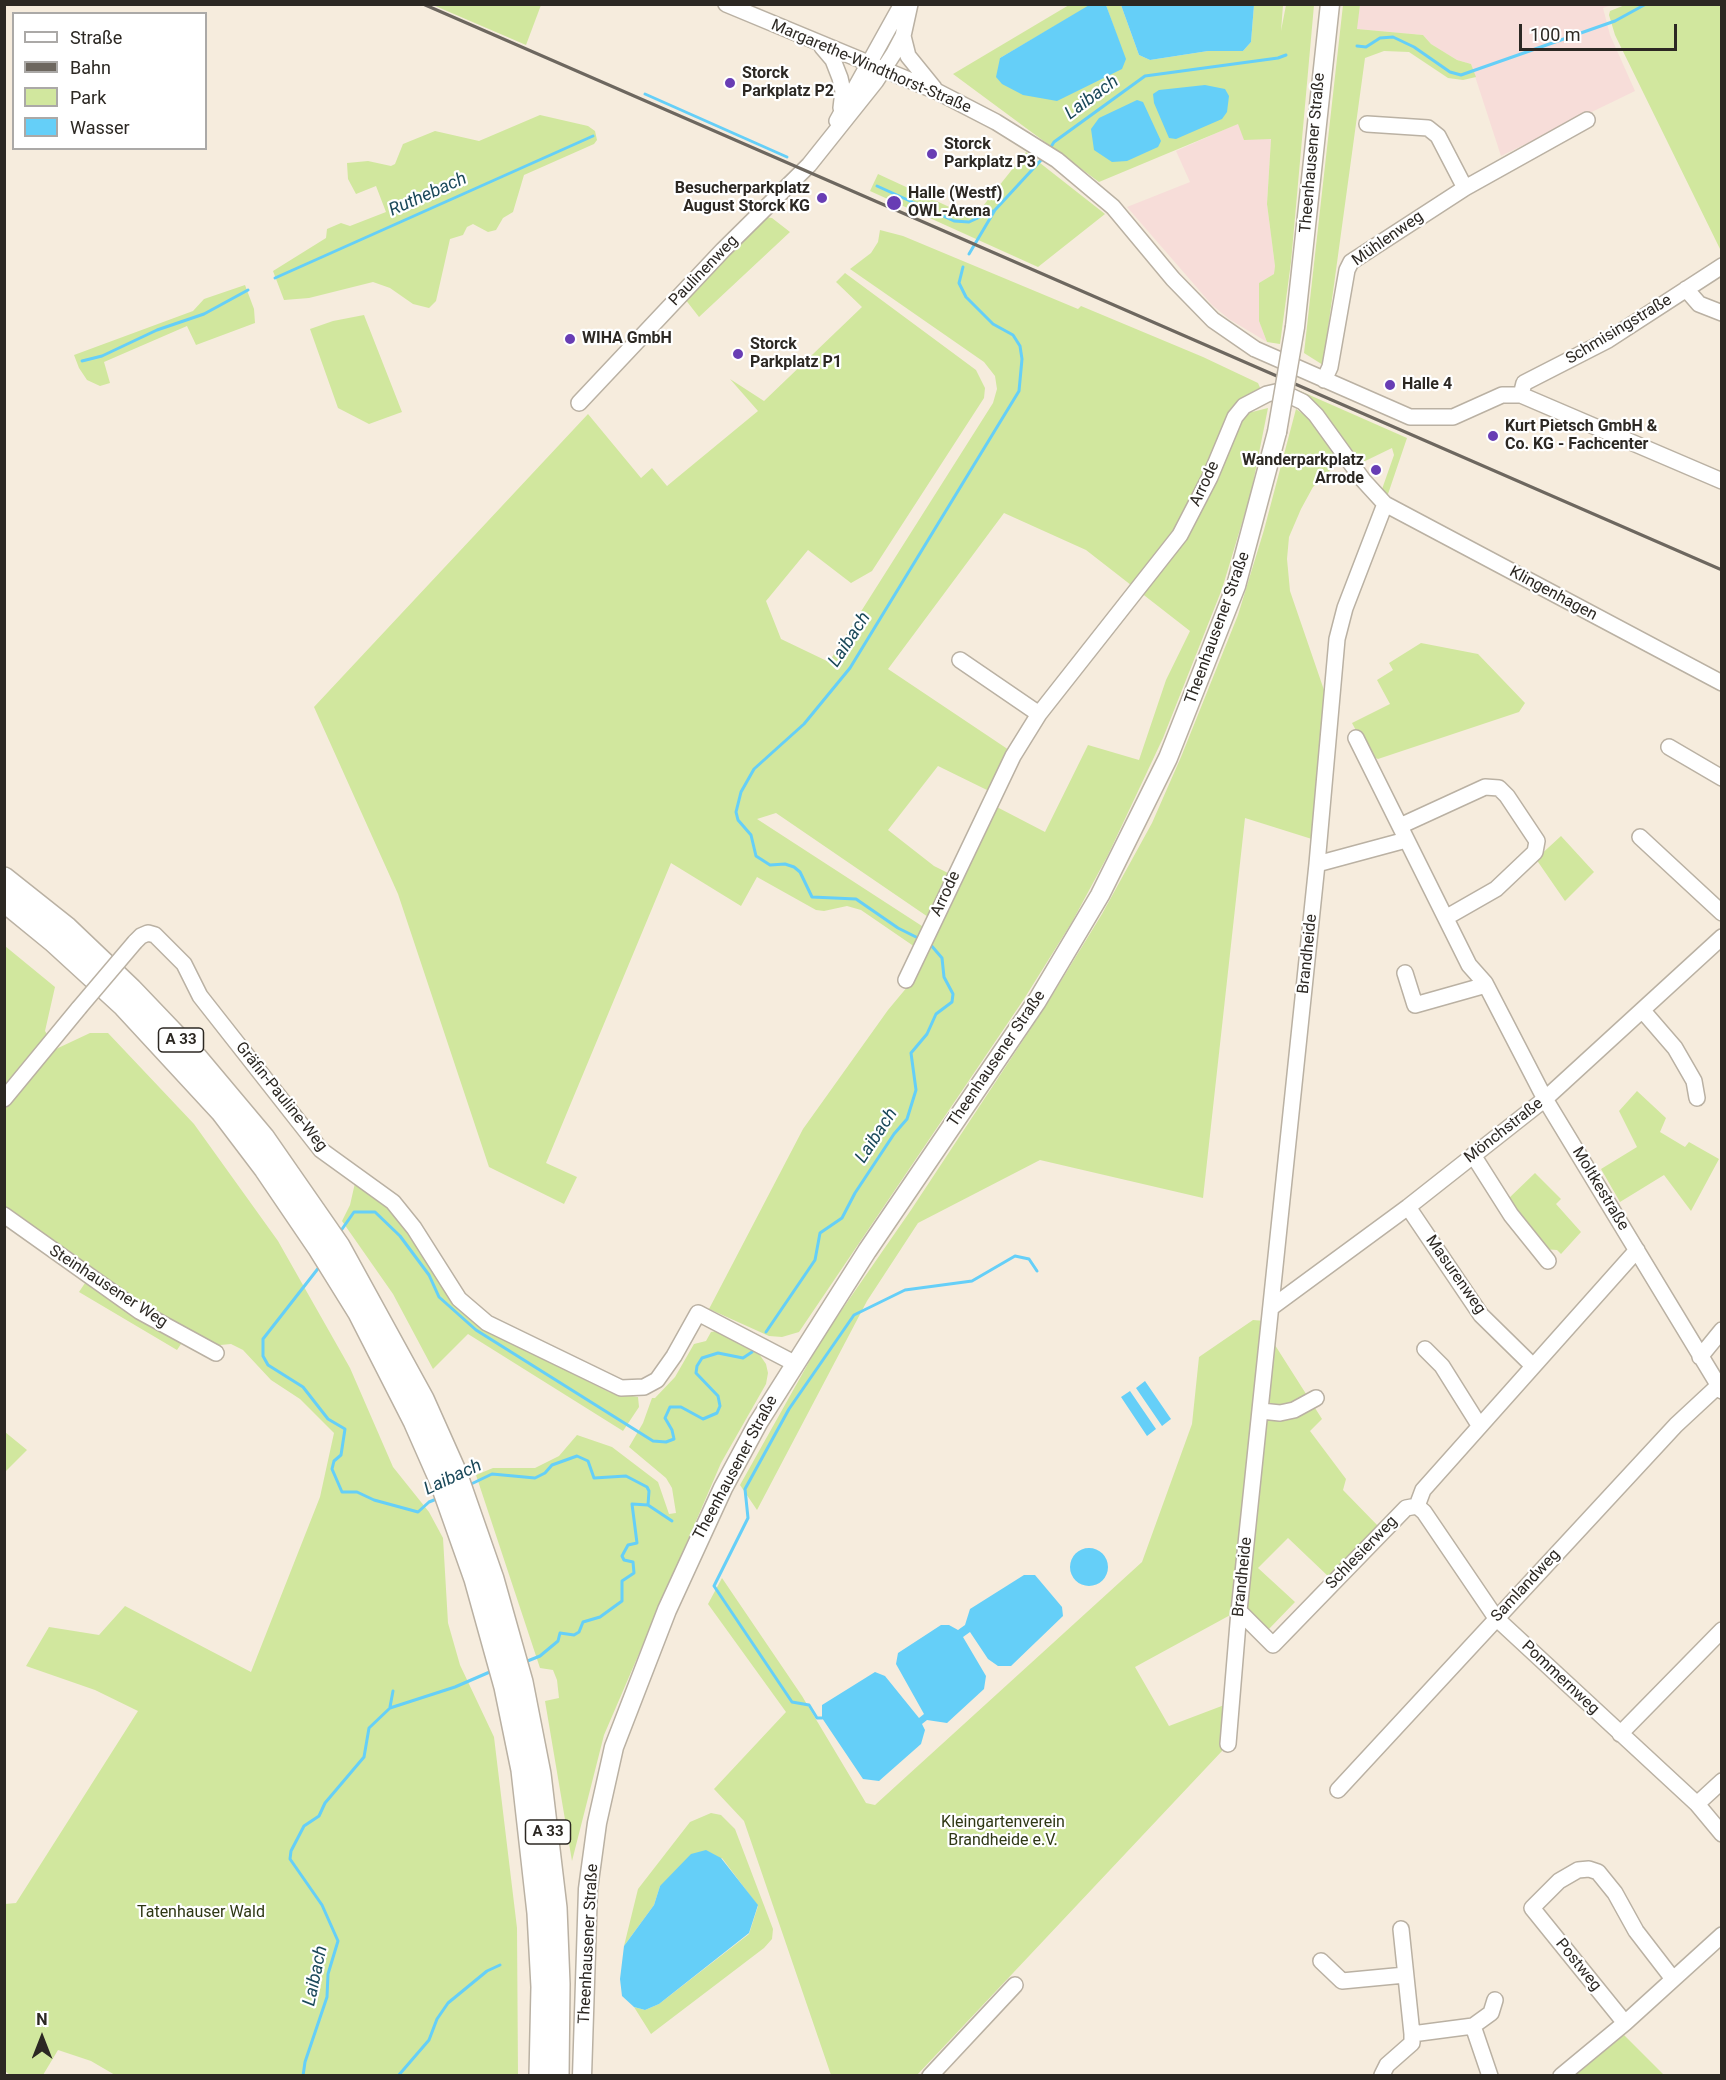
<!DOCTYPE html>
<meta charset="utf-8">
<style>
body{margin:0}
#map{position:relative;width:1726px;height:2080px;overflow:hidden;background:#f6ecdd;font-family:Roboto,sans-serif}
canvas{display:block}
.frame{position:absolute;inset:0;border:6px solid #2c2823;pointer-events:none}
.legend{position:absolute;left:12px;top:12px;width:195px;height:138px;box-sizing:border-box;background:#fff;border:2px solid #aba9a7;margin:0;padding:8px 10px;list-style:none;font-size:18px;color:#2c2823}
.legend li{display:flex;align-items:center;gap:12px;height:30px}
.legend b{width:30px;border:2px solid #aba9a7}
.north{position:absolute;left:12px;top:2008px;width:60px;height:60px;-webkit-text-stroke:4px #fff;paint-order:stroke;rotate:0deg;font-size:16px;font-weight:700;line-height:24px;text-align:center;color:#2c2823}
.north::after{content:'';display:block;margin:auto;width:21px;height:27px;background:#2c2823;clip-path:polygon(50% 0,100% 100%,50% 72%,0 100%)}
.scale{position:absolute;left:1519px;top:24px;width:158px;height:27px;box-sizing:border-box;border:3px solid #2c2823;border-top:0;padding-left:8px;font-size:18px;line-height:21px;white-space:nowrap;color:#2c2823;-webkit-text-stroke:4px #fff;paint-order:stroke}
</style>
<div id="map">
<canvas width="1726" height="2080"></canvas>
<div class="frame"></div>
<ul class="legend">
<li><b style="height:8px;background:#fff"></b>Straße</li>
<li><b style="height:8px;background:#6d675f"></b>Bahn</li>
<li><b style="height:16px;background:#d1e79e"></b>Park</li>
<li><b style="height:16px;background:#65cff8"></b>Wasser</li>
</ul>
<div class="north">N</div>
<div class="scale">100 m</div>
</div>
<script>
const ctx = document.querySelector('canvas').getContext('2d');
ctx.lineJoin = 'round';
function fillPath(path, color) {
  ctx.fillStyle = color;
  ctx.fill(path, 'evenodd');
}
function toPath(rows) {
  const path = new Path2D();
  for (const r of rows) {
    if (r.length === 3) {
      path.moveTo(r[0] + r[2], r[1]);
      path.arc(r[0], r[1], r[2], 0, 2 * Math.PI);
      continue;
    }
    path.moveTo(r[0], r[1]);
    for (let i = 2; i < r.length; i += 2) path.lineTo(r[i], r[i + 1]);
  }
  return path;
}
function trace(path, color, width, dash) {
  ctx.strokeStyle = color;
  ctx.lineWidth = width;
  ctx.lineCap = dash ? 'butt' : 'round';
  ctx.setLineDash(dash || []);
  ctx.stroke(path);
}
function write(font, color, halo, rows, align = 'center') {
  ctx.font = font + ' Roboto,sans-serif';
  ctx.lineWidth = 4.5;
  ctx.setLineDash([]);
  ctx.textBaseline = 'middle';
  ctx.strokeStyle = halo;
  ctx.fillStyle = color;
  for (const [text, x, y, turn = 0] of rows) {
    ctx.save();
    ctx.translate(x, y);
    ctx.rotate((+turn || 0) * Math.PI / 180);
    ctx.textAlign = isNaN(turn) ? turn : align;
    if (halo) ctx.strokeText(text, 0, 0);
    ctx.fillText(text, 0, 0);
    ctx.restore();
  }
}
fillPath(toPath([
 [1360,5,1612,5,1603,8,1610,35,1635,91,1501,156,1471,64,1457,60,1431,44,1423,35,1356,29],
 [1239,123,1271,139,1267,204,1275,266,1274,274,1259,283,1259,321,1267,342,1229,319,1212,305,1127,207,1190,182,1176,151]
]), '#f7ddd9');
fillPath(toPath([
 [433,5,541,4,541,5,526,45],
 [1069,5,1091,5,1000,58,1125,59,1106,5,1121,5,1139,55,1150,60,1208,51,1243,51,1251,42,1254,5,1283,5,1281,31,1286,5,1314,5,1291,262,1280,344,1267,342,1259,321,1259,283,1274,274,1275,266,1267,204,1271,139,1244,140,1238,124,1099,182,953,74],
 [1343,5,1360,5,1357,29,1423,35,1431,44,1457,60,1471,64,1476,77,1463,80,1448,78,1409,52,1384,51,1365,58,1323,365,1304,353],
 [1625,5,1721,5,1721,251,1615,35,1609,15,1610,11],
 [540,115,588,126,595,131,597,140,594,144,524,175,513,212,503,218,496,230,488,232,473,224,467,227,463,235,450,239,436,301,429,308,413,304,390,288,373,282,309,298,284,300,273,271,326,238,327,229,341,223,350,226,386,212,376,186,356,194,348,179,347,163,368,161,391,166,395,164,403,144,435,131,479,141],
 [1026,152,1105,214,1038,267,870,191,878,174,958,211,975,211,983,206],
 [765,217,772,218,790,232,699,317,685,299],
 [880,230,903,236,1078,309,1081,306,1203,357,1258,383,1261,390,1245,400,1252,412,1268,408,1251,493,1222,589,1163,738,1108,855,1072,922,1024,999,799,1332,782,1337,769,1336,709,1309,803,1129,888,1010,913,980,993,805,1045,832,1088,745,1139,760,1166,680,1190,631,1086,550,1004,513,888,669,1012,752,989,791,938,766,888,830,934,866,952,875,931,919,776,813,757,819,925,928,915,947,861,910,847,906,824,911,816,910,757,877,741,906,671,863,546,1163,577,1177,564,1204,489,1167,398,894,314,707,588,414,641,478,652,468,667,486,758,411,730,379,764,401,862,307,836,282,845,273,976,370,985,388,984,398,872,571,851,583,808,550,766,601,781,639,829,662,993,403,997,389,995,376,984,362,850,269,871,253,878,242],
 [245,285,254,309,255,323,196,345,187,326,104,362,110,383,100,386,87,380,79,368,74,355,193,311,204,299],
 [364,315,402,412,369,424,338,408,310,329,333,321],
 [1298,390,1407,438,1387,497,1381,492,1394,455,1392,448,1359,464,1334,426],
 [1296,409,1311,420,1341,460,1313,487,1301,509,1289,537,1287,559,1290,591,1325,693,1315,840,1245,818,1203,1198,1040,1160,918,1223,867,1301,757,1510,740,1485,823,1337,911,1210,1045,1007,1102,914,1152,823,1181,757,1238,615,1264,530],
 [1421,643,1478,654,1525,703,1519,712,1378,759,1369,755,1352,723,1390,704,1377,680,1393,670,1389,663],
 [1561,836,1594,872,1565,901,1536,859],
 [5,946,55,987,45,1031,56,1049,90,1033,108,1033,194,1124,278,1241,350,1368,393,1467,429,1512,443,1538,448,1623,460,1665,494,1737,517,1928,518,2075,115,2075,91,2061,58,2050,43,2075,10,2075,5,2071,5,1904,16,1903,138,1711,95,1690,26,1666,49,1627,99,1635,125,1606,251,1672,320,1497,334,1433,300,1399,271,1380,243,1350,231,1344,210,1346,187,1335,177,1350,79,1292,85,1283,5,1220],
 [1637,1091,1666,1118,1660,1132,1685,1147,1689,1142,1719,1159,1691,1211,1664,1175,1620,1202,1601,1169,1637,1147,1619,1111],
 [1535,1173,1561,1199,1556,1204,1581,1232,1561,1254,1557,1250,1544,1249,1508,1199],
 [355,1183,401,1217,452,1301,468,1318,506,1340,609,1392,638,1397,639,1407,623,1431,468,1334,433,1369,393,1294,342,1221,350,1205],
 [1253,1320,1265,1321,1234,1613,1135,1667,1169,1726,1227,1704,1222,1751,917,2075,831,2075,744,1821,714,1789,786,1712,708,1604,722,1578,802,1696,866,1803,875,1805,1142,1562,1192,1424,1199,1357],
 [717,1331,757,1351,766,1364,768,1373,766,1384,721,1463,604,1735,572,1861,545,1701,559,1698,557,1680,553,1670,540,1668,476,1475,493,1468,535,1468,559,1456,577,1435,612,1447,658,1482,669,1514,676,1513,672,1488,666,1478,629,1447,643,1423,652,1398,655,1398,675,1377,694,1344,706,1341,711,1332],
 [1273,1342,1322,1419,1310,1431,1346,1479,1343,1490,1379,1527,1330,1578,1288,1538,1258,1568,1295,1602,1267,1631,1243,1606],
 [5,1432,27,1450,5,1472],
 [711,1813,721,1815,735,1829,773,1929,772,1939,764,1948,651,2034,634,2007,645,2010,659,2004,749,1934,758,1906,722,1858,660,1886,654,1905,624,1946,638,1889,690,1822],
 [1624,2035,1664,2075,1578,2075,1576,2074]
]), '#d1e79e');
fillPath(toPath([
 [1091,4,1106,5,1126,59,1122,69,1057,101,1023,95,1002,84,996,77,1000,58],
 [1121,5,1254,5,1251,42,1243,51,1208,51,1150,60,1139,55],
 [1205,85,1225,89,1229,96,1227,112,1222,119,1176,139,1169,138,1154,103,1153,94,1159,90],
 [1137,100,1143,102,1161,141,1158,147,1127,161,1112,162,1094,150,1091,129,1099,118],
 [1145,1381,1171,1419,1162,1426,1136,1388],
 [1130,1391,1156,1429,1147,1436,1121,1397],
 [1089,1567,19],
 [1024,1575,1035,1575,1062,1607,1063,1616,1011,1666,998,1666,988,1659,970,1632,963,1637,986,1676,984,1689,947,1723,927,1720,922,1724,925,1730,921,1744,879,1781,863,1779,822,1718,822,1705,875,1672,885,1676,919,1718,924,1714,896,1664,898,1653,941,1625,949,1625,958,1630,965,1625,970,1609],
 [706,1850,721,1858,758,1905,749,1933,659,2004,645,2010,634,2007,622,1996,620,1979,624,1946,654,1905,660,1886,691,1854]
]), '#65cff8');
trace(toPath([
 [1357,46,1366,47,1380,38,1393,37,1414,47,1450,72,1461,75,1615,21,1646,4],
 [645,94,787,157],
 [1049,150,1054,142,1145,76,1278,58,1286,55],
 [877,186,954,221,969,222,993,211],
 [969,254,995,210,1043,158],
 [275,278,593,136],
 [82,361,102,356,157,330,204,314,248,290],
 [918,938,898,928,856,899,812,897,800,872,794,867,785,864,770,865,756,856,751,835,738,820,736,812,741,792,754,769,804,724,850,668,1019,391,1022,359,1020,346,1013,335,993,324,966,297,959,283,963,267],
 [340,1232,354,1212,375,1212,400,1236,429,1275,439,1297,476,1330,653,1441,666,1442,674,1439,672,1430,665,1418,670,1407,681,1407,703,1419,717,1413,720,1406,718,1396,696,1373,697,1366,702,1358,718,1353,743,1358,752,1352],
 [320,1266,263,1339,263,1356,268,1365,303,1387,328,1419,345,1429,341,1455,334,1461,332,1469,342,1492,357,1492,374,1500,418,1512,429,1502,439,1498],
 [766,1332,815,1260,820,1233,842,1218,855,1193,894,1134,907,1119,916,1090,911,1053,927,1034,936,1014,952,1002,953,994,944,977,942,958,930,944],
 [467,1486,492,1474,535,1478,545,1473,552,1465,577,1456,588,1461,594,1478,626,1476,647,1487,649,1491,648,1505,632,1504,637,1543,628,1545,622,1556,624,1560,633,1562,634,1573,622,1581,622,1601,600,1617,583,1622,579,1632,574,1635,560,1633,558,1641,540,1656,525,1662],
 [648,1505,672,1521],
 [390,1707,393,1691],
 [822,1718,817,1718,809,1705,792,1702,714,1586,748,1518,745,1489,789,1409,854,1315,905,1290,972,1281,1015,1256,1029,1259,1037,1271],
 [303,2076,305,2062,327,1997,328,1974,338,1941,322,1905,290,1859,291,1851,304,1826,319,1816,325,1803,364,1757,369,1728,390,1708,455,1687,492,1671],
 [398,2076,429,2040,437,2019,448,2003,487,1971,500,1965]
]), '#65cff8', 3);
const minor = toPath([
 [726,4,938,92,996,122,1057,160,1113,207,1173,279,1213,320,1255,349,1410,417,1453,417,1502,395,1521,395,1722,481],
 [903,36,908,56,934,88],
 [822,47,833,60,840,78,843,91,841,108],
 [837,121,902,4],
 [1367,124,1428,128,1438,136,1465,188],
 [1686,289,1699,304,1722,313],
 [1324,380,1330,367,1347,270,1351,262,1465,188,1587,120],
 [1521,395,1524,383,1608,340,1722,266],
 [579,403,723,250,809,165,876,81,894,53,903,36,910,4],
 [960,660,1039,714],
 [1356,738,1469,965,1485,983,1545,1099,1722,1391],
 [1669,747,1722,778],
 [1400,826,1485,787,1499,788,1507,796,1537,841,1535,852,1496,889,1447,917],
 [1640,837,1722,913],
 [1317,864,1406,840],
 [135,942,141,936,148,933,155,935,184,964,200,996,321,1150,393,1202,414,1228,459,1299,487,1323,621,1388,644,1387,657,1380,674,1356,698,1313,794,1363],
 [1405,973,1415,1005,1486,985],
 [906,980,1013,756,1039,714,1180,535,1210,477,1235,417,1244,406,1267,394,1280,391,1303,402,1316,415,1363,480,1385,504,1722,683],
 [1643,1011,1675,1048,1694,1081,1697,1098],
 [4,1099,79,1008],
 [1473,1155,1511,1215,1548,1261],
 [1408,1207,1481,1315,1532,1365],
 [4,1215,139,1311,216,1353],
 [1272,1307,1408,1207,1545,1099,1722,937],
 [1425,1349,1442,1366,1479,1425],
 [1700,1357,1722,1330],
 [1261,1411,1280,1413,1294,1410,1316,1398],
 [1417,1506,1424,1512,1496,1618,1697,1804,1722,1834],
 [1417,1506,1423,1490,1637,1250],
 [1239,1611,1273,1645,1406,1508,1417,1506],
 [1620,1734,1722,1630],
 [1228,1744,1239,1611,1317,864,1337,639,1345,608,1385,504],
 [1338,1790,1676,1425,1718,1386],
 [1697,1804,1722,1781],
 [1401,1929,1412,2034,1473,2026,1490,2076],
 [1321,1961,1342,1981,1405,1975],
 [1625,2023,1532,1908,1559,1881,1578,1870,1589,1869,1598,1872,1615,1893,1636,1931,1673,1979],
 [1473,2026,1491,2013,1495,2000],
 [1382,2075,1387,2065,1412,2043,1412,2034],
 [930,2076,1015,1985],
 [1561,2076,1625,2023,1722,1935]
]);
const major = toPath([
 [1295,327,1330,4],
 [582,2076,588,1889,597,1823,614,1747,667,1610,723,1488,758,1423,867,1251,1037,1001,1100,895,1168,758,1236,586,1277,432]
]);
const highway = toPath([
 [4,878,67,928,131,989,196,1057,264,1138,339,1246,423,1399,456,1473,493,1579,522,1682,540,1774,556,1908,559,1984,558,2076],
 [4,901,53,941,124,1006,221,1111,265,1169,318,1247,359,1313,414,1421,440,1480,475,1579,505,1687,522,1770,538,1913,542,1987,540,2076]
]);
trace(minor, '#bab1a3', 18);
trace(major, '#bab1a3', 21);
trace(highway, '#bab1a3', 24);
trace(minor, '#fff', 15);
trace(major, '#fff', 18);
trace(highway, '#fff', 21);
trace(toPath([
 [423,4,1722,570]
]), '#6d675f', 3);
const minorBridge = toPath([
 [79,1008,135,942]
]);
const majorBridge = toPath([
 [1277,432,1295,327]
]);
trace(minorBridge, '#bab1a3', 18, []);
trace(majorBridge, '#bab1a3', 21, []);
trace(minorBridge, '#fff', 15);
trace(majorBridge, '#fff', 18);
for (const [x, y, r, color] of [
 [730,83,6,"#683db4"],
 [932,154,6,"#683db4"],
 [822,198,6,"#683db4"],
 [894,203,8,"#683db4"],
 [570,339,6,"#683db4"],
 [738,354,6,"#683db4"],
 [1390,385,6,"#683db4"],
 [1493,436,6,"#683db4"],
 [1376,470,6,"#683db4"]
]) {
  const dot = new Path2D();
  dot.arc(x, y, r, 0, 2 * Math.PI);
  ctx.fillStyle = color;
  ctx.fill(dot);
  trace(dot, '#fff', 2);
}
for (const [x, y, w] of [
 [181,1040,45],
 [548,1832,45]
]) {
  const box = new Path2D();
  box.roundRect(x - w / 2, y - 12, w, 24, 4.5);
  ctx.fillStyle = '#fff';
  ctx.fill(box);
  trace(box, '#2c2823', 1.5);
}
write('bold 15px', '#2c2823', null, [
 ["A 33",181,1040],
 ["A 33",548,1832]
]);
write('16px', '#2c2823', '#fff', [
 ["Margarethe-Windthorst-Straße",871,67,23],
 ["Theenhausener Straße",1313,153,-85],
 ["Mühlenweg",1388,239,-35],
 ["Paulinenweg",704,271,-46],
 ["Schmisingstraße",1619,330,-31],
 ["Arrode",1205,484,-65],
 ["Klingenhagen",1553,594,28],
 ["Theenhausener Straße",1218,628,-70],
 ["Arrode",946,894,-65],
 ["Brandheide",1308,954,-84],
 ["Theenhausener Straße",997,1059,-56],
 ["Gräfin-Pauline-Weg",281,1097,51],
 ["Mönchstraße",1504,1131,-38],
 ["Moltkestraße",1600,1189,59],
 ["Masurenweg",1455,1275,55],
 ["Steinhausener Weg",108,1287,33],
 ["Theenhausener Straße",736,1468,-62],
 ["Schlesierweg",1362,1553,-46],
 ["Brandheide",1243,1577,-84],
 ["Samlandweg",1526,1586,-47],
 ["Pommernweg",1560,1678,43],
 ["Theenhausener Straße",589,1944,-87],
 ["Postweg",1578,1965,51]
]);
write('bold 16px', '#2c2823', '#fff', [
 ["Storck",742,74],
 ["Parkplatz P2",742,92],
 ["Storck",944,145],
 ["Parkplatz P3",944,163],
 ["Besucherparkplatz",810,189,"right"],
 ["August Storck KG",810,207,"right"],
 ["Halle (Westf)",908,194],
 ["OWL-Arena",908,212],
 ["WIHA GmbH",582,339],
 ["Storck",750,345],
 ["Parkplatz P1",750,363],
 ["Halle 4",1402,385],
 ["Kurt Pietsch GmbH &",1505,427],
 ["Co. KG - Fachcenter",1505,445],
 ["Wanderparkplatz",1364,461,"right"],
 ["Arrode",1364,479,"right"]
], 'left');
write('16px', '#2e3714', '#fff', [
 ["Kleingartenverein",1003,1823],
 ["Brandheide e.V.",1003,1841],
 ["Tatenhauser Wald",201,1913]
]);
write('italic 18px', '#1b495a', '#fff', [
 ["Laibach",1092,98,-36],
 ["Ruthebach",428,195,-24],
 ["Laibach",850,640,-57],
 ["Laibach",877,1136,-57],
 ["Laibach",453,1478,-25],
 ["Laibach",316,1976,-78]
]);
</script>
